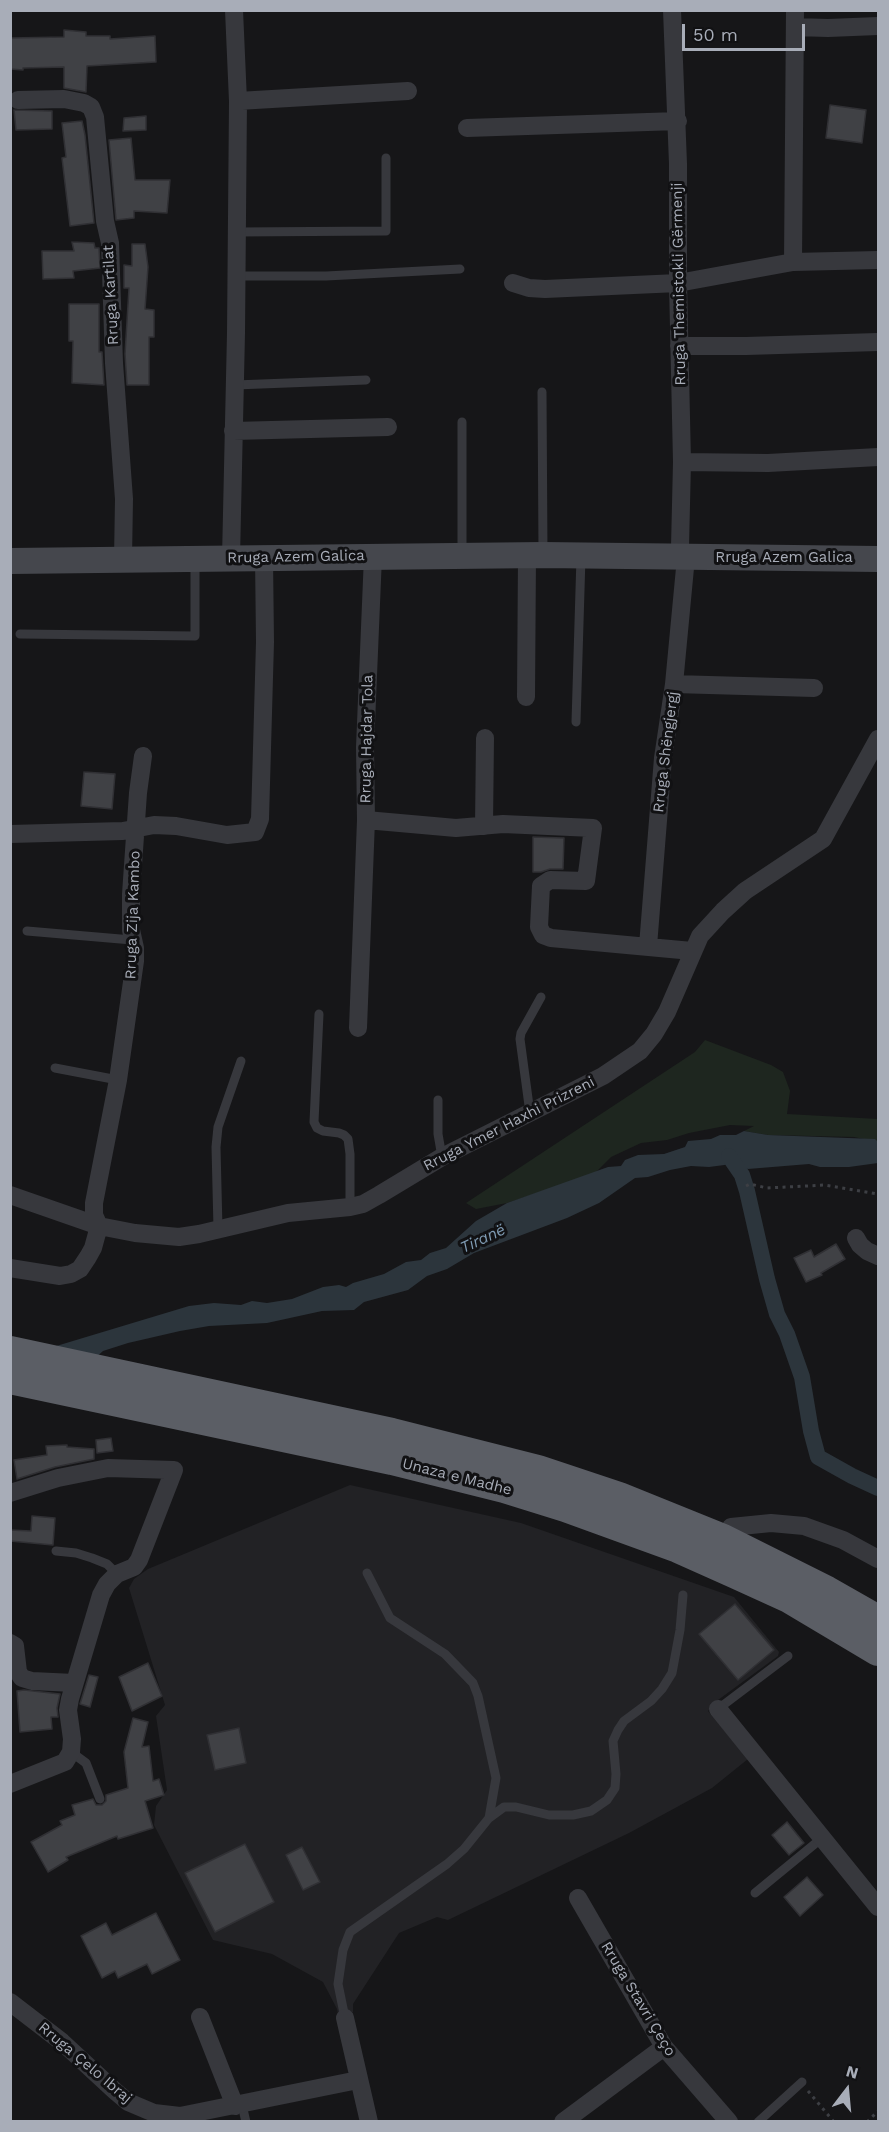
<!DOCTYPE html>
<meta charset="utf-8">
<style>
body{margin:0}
#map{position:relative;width:889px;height:2132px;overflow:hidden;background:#161618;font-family:"Work Sans",sans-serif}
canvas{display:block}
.frame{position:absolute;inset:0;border:12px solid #a8adb8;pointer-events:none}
.north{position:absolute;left:817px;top:2060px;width:60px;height:60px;-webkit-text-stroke:4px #111113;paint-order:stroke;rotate:16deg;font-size:16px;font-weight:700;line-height:24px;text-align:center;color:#a8adb8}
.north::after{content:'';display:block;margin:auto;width:21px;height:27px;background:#a8adb8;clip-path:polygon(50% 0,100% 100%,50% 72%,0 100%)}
.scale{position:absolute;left:682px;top:24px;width:123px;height:27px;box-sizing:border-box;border:3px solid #a8adb8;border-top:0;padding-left:8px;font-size:18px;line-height:21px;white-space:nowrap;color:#a8adb8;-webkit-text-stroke:4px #111113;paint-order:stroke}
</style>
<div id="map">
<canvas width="889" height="2132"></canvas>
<div class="frame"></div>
<div class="north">N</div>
<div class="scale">50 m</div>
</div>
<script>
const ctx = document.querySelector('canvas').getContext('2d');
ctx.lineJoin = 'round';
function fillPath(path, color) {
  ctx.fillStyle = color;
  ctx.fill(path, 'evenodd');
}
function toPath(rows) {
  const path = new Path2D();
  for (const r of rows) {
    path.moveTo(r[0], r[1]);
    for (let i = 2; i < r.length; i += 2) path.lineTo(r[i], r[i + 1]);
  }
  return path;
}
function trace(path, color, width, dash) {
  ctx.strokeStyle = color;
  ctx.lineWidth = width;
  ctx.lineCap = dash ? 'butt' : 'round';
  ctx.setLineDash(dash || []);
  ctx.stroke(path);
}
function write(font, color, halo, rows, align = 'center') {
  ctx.font = font + ' "Work Sans",sans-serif';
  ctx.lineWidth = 6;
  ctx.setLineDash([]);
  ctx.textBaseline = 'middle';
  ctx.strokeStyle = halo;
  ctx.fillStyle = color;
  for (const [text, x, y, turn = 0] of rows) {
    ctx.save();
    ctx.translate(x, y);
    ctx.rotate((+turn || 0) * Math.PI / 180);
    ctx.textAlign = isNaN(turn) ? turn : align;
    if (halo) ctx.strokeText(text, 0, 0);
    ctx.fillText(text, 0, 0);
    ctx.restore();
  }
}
fillPath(toPath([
 [350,1485,521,1523,734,1597,779,1652,778,1656,718,1700,708,1711,748,1759,712,1788,629,1833,448,1920,437,1917,399,1933,353,2004,353,2012,347,2012,339,2019,337,2009,323,1982,272,1954,213,1940,154,1825,156,1806,167,1790,156,1716,165,1705,129,1588,134,1579,148,1569]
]), '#222225');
fillPath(toPath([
 [705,1040,771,1065,783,1072,790,1091,787,1114,878,1119,878,1142,854,1137,768,1135,744,1131,754,1126,730,1125,689,1133,667,1140,641,1143,611,1157,594,1174,507,1203,476,1209,466,1203,695,1052]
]), '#1e261f');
fillPath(toPath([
 [744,1131,768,1135,875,1139,878,1142,878,1163,849,1167,820,1167,809,1164,748,1169,732,1164,709,1167,691,1166,670,1170,648,1177,635,1178,599,1203,567,1218,474,1253,447,1269,427,1276,408,1290,364,1302,354,1310,322,1311,267,1323,209,1326,180,1331,128,1343,103,1351,72,1379,53,1347,189,1306,214,1303,241,1305,252,1301,267,1303,292,1299,323,1287,339,1285,346,1287,353,1283,384,1274,406,1262,421,1260,430,1253,446,1248,476,1221,507,1203,608,1167,621,1166,625,1160,638,1155,664,1154,685,1147,688,1141,711,1139,720,1135,736,1135]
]), '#2c353c');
trace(toPath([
 [729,1156,742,1175,747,1191,767,1279,777,1314,787,1334,802,1377,811,1431,818,1457,852,1476,878,1488]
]), '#2c353c', 16);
const building = toPath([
 [64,30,86,32,86,36,110,36,110,39,155,36,156,62,87,66,86,92,64,88,64,67,23,68,23,70,10,69,10,38,64,37,64,30],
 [830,105,866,110,862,143,826,138,830,105],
 [14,110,52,111,52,129,16,130,14,110],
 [146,116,146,130,123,131,124,118,146,116],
 [82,121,85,135,94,223,70,226,62,158,66,157,62,123,82,121],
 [131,138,135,180,170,180,167,213,134,211,134,218,116,220,109,140,131,138],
 [72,242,94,243,95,248,99,248,100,268,73,271,74,278,43,279,42,251,74,251,72,242],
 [132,244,145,244,148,267,145,309,154,310,154,337,149,337,149,385,127,385,125,354,129,288,124,288,124,265,132,266,132,244],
 [69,304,99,304,99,352,102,352,104,385,72,383,73,341,69,341,69,304],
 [84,772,115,774,112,809,81,806,84,772],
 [533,837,564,838,563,869,550,869,541,872,533,872,533,837],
 [836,1244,845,1259,821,1273,822,1275,806,1282,794,1258,811,1250,814,1257,836,1244],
 [111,1438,113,1451,97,1453,96,1440,111,1438],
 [67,1445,67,1447,94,1449,94,1459,55,1467,17,1479,14,1460,47,1455,46,1446,67,1445],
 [32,1516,55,1518,53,1545,10,1541,10,1530,31,1531,32,1516],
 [735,1604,774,1650,738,1680,699,1634,735,1604],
 [148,1663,162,1696,132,1711,119,1677,148,1663],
 [89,1675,98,1677,90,1707,80,1704,89,1675],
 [24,1690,60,1694,57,1708,58,1717,51,1717,52,1729,20,1732,17,1691,24,1690],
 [133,1718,148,1722,142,1747,149,1746,153,1781,159,1779,164,1795,145,1801,153,1828,118,1839,117,1836,66,1857,68,1860,48,1872,31,1842,62,1825,60,1821,75,1815,72,1805,93,1799,96,1805,102,1805,106,1801,106,1795,128,1788,124,1752,133,1718],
 [239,1728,246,1763,215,1770,207,1735,239,1728],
 [787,1822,804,1843,789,1855,772,1835,787,1822],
 [245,1844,274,1902,215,1932,185,1873,245,1844],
 [302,1847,320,1882,303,1890,286,1855,302,1847],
 [807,1877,823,1895,800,1916,784,1897,807,1877],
 [156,1913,180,1960,152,1974,147,1964,118,1978,115,1971,102,1978,81,1936,106,1923,112,1935,156,1913]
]);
fillPath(building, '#404145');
trace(building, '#303034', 1.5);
trace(toPath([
 [746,1186,750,1184,767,1188,825,1185,878,1194],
 [808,2091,834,2122],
 [867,2122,878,2111]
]), '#3d3f44', 3, [3, 4.5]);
trace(toPath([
 [237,232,386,231,386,158],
 [237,276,326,276,460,269],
 [235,385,366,380],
 [542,392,543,553],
 [462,555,462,422],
 [20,634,195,636,195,560],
 [576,722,581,557],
 [27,931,132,940],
 [319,1014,314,1122,317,1128,323,1131,339,1133,344,1135,348,1139,350,1154,350,1207],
 [55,1068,118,1080],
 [438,1100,438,1134,442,1157],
 [530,1113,520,1039,521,1033,541,997],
 [218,1229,216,1147,218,1127,241,1061],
 [56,1551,76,1553,92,1558,107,1564,117,1574],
 [367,1573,390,1618,445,1654,473,1683,478,1696,496,1778,489,1818],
 [718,1709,788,1656],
 [71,1752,86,1763,100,1799],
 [755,1893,822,1838],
 [345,2018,338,1984,343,1950,350,1932,447,1864,464,1849,489,1818,504,1807,516,1807,549,1815,573,1815,591,1811,607,1800,615,1788,616,1774,613,1741,618,1730,624,1721,651,1701,662,1689,672,1673,680,1630,683,1595],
 [242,2105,246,2122],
 [758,2122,802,2082]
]), '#37383d', 9);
trace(toPath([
 [795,27,828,28,878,26],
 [18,100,64,99,84,103,91,107,95,117,105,221,110,243,114,363,124,499,123,559],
 [238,101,408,91],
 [467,128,678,121],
 [793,262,795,10],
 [513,283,529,288,545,289,678,283,793,262,878,260],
 [679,346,746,346,878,342],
 [233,431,388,427],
 [682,462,768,463,878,457],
 [231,558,236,333,238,101,234,10],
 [674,684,814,688],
 [526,697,527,556],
 [366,820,456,828,503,824,593,828,586,881,550,880,541,886,539,927,543,935,551,938,692,951],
 [484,826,485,738],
 [10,834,123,831,154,825,176,826,227,835,255,832,260,819,265,642,264,557],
 [648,946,663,758,674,684,685,568,680,547,682,462,678,283,678,164,672,10],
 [358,1028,366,820,365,747,373,556],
 [10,1195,99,1226,135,1233,179,1237,199,1234,288,1213,350,1207,363,1204,379,1195,442,1157,603,1076,640,1051,654,1034,667,1012,700,936,723,911,745,891,823,839,878,739],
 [99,1226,94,1215,94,1203,118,1080,135,961,135,948,131,930,131,894,138,793,143,756],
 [856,1238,860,1245,867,1251,878,1256],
 [10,1268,60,1276,71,1274,80,1269,88,1257,93,1248,99,1226],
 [10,1493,58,1478,108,1468,174,1470,139,1560,134,1567,117,1574,107,1584,101,1595,70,1699,68,1710,72,1739,71,1752,65,1762,10,1784],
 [731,1527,771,1523,804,1526,843,1540,878,1559],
 [10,1643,15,1646,18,1672,22,1678,32,1681,74,1683],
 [718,1709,878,1907],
 [578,1898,664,2047,729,2122],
 [10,2002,62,2042,115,2091,128,2102,154,2113,180,2116,358,2080],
 [200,2017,235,2106],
 [345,2018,369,2122],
 [563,2122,664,2047]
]), '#37383d', 18);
trace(toPath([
 [10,561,543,555,878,559]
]), '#45474d', 26);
trace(toPath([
 [10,1351,392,1433,538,1470,619,1497,723,1539,827,1591,878,1620],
 [10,1379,392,1460,504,1488,565,1507,678,1548,734,1573,789,1598,878,1651]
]), '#5b5e65', 30);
write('15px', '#a8adb8', '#111113', [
 ["Rruga Themistokli Gërmenji",679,284,-91],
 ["Rruga Kartilat",111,295,-93],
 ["Rruga Azem Galica",296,557,-1],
 ["Rruga Azem Galica",784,558],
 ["Rruga Hajdar Tola",367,739,-89],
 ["Rruga Shëngjergj",666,752,-83],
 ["Rruga Zija Kambo",133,915,-88],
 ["Rruga Ymer Haxhi Prizreni",509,1124,-27],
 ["Unaza e Madhe",457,1477,14],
 ["Rruga Stavri Çeço",638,1999,59],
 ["Rruga Çelo Ibraj",85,2063,40]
]);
write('italic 16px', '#7f9bb3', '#111113', [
 ["Tiranë",483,1239,-25]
]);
</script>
